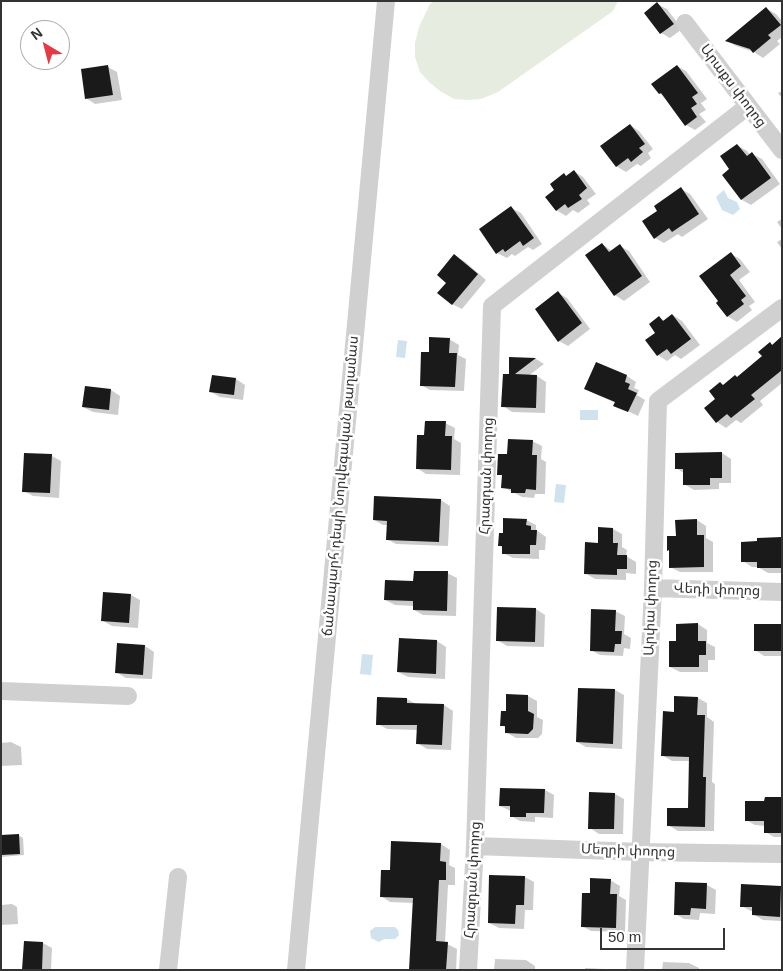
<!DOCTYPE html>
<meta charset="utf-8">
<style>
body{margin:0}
#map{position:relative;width:783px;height:971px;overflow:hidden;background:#fff;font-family:Helvetica,sans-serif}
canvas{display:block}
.frame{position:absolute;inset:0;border:2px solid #333;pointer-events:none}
.north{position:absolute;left:20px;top:20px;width:50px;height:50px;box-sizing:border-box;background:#fff;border:1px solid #adadad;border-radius:50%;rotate:323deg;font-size:14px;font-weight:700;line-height:20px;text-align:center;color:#333}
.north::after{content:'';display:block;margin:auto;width:18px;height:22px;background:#e63946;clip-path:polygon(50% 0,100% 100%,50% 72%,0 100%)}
.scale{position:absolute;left:600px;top:928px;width:125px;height:22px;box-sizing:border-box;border:2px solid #333;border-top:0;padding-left:6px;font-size:15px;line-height:18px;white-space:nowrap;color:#333;-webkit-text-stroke:4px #fff;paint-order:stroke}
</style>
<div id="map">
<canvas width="783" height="971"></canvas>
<div class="frame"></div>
<div class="north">N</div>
<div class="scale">50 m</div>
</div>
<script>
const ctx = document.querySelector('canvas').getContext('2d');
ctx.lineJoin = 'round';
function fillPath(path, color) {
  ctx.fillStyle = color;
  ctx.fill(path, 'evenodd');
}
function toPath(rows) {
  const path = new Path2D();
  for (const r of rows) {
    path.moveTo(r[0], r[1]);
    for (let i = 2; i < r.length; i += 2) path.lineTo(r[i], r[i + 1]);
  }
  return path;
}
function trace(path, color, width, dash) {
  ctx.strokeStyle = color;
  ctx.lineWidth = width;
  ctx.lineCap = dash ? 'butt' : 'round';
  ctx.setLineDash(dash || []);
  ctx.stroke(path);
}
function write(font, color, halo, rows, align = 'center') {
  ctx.font = font + ' Helvetica,"Noto Sans Armenian",sans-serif';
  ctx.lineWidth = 5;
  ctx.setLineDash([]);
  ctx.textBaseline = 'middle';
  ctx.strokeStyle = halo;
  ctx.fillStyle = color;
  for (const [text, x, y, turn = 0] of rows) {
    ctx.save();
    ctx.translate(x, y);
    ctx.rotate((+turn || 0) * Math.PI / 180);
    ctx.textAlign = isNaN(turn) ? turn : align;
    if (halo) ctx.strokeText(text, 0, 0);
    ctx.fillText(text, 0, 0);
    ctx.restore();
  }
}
fillPath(toPath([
 [434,1,618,1,613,11,498,92,481,99,467,100,454,99,440,91,429,82,420,72,415,57,415,43,419,27,430,4]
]), '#e6ecdf');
fillPath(toPath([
 [724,190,728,198,737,202,740,209,733,215,722,210,716,197],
 [398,340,407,341,405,358,396,357],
 [580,410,598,410,598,420,580,420],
 [556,484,566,485,564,503,554,502],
 [362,654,373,655,371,675,360,674],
 [375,927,395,927,398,930,399,935,395,939,384,939,379,942,371,938,370,931]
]), '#cfe2ee');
fillPath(toPath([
 [657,4,667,9,682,29,670,38,661,33],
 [767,9,776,14,782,21,782,37,777,41,780,44,763,58,754,52,736,46,727,41],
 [677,66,686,71,707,99,701,103,706,110,699,114,706,122,695,130,686,125,665,97,659,93],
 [108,67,117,72,122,100,95,104,86,98],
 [782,91,782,98,778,93],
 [630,125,639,131,653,149,648,153,651,158,641,166,637,164,626,172,616,166],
 [737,145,747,151,750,155,752,154,762,159,780,184,751,205,742,200,723,175,731,169],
 [574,171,583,177,596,194,587,200,590,204,578,213,573,210,566,216,556,210,556,190,567,177],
 [681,189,690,194,708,219,682,237,678,234,664,243,655,238,659,211],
 [511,208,521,213,542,244,533,250,528,247,515,256,512,254,507,258,497,253],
 [782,219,782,229,777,222],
 [782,239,782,249,777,242],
 [602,244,612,251,620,246,629,251,650,282,624,301,615,295],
 [731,254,740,259,750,272,739,280,755,302,749,306,752,310,737,322,727,316],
 [455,256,464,261,486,280,462,309,452,304],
 [558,293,567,298,590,329,568,346,559,341],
 [673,315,682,321,700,345,681,359,675,355,667,361,658,355,660,318,665,321],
 [449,339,459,345,458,355,466,359,464,391,430,390,421,385,430,353],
 [782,341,782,383,760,401,763,405,741,423,736,420,726,428,717,422,717,399,724,386,738,378,764,356,770,343,773,345],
 [511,358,536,359,544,364,528,376,537,376,546,382,545,413,512,412,503,406,510,376],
 [597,364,627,376,636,382,634,388,639,390,637,395,645,400,638,416,615,405,616,403,595,394,586,389],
 [236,379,245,385,243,400,220,397,211,392],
 [111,390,120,396,118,415,93,412,83,407],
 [445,423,455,428,454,439,461,443,460,475,426,474,417,468,426,436],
 [532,441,542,446,541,459,546,462,545,494,535,494,534,498,522,497,503,487,503,476,499,474,508,456],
 [722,453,731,459,731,483,719,483,719,489,694,490,684,484,684,473,676,468],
 [52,456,61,461,59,498,33,496,24,491],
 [441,500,450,506,448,546,396,544,387,539,388,525,383,525,374,520],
 [526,520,536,525,536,530,546,537,545,550,539,550,539,559,513,558,503,553,503,548,500,546,504,534],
 [697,520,706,526,706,538,713,542,713,572,680,572,670,567,670,551,668,550,677,537],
 [599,528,613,529,622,534,622,547,627,550,626,556,636,562,636,574,626,573,626,580,595,579,585,573,599,544],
 [782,538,782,573,768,573,758,567,752,567,743,561],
 [447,573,457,578,456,616,423,615,414,610,414,606,395,605,385,600,414,582],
 [105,593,131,595,140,600,138,628,112,626,103,621],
 [536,609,545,615,544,647,507,646,497,640],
 [615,611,625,616,624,634,631,638,630,649,624,648,623,656,600,655,591,650],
 [698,624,707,630,707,643,715,647,715,660,708,660,708,672,680,672,670,667],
 [782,625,782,656,764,656,755,650],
 [400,639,437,641,446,647,445,679,408,677,398,672],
 [145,646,154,652,152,679,126,678,116,672],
 [579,689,615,690,624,695,622,749,586,747,577,742],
 [528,696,537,701,537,717,543,720,542,734,538,738,516,738,506,732,506,728,502,725,507,713],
 [676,697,698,698,707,703,707,717,714,722,712,782,715,784,714,831,678,831,668,825,689,809,690,761,672,761,662,755,675,713],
 [407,699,416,704,444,705,453,711,451,750,427,749,417,743,418,730,387,729,378,724],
 [11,742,21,747,22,765,1,766,1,743],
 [545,790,554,795,553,818,535,817,535,822,520,821,511,816,511,811,500,806],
 [615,794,624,799,623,834,599,834,590,828],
 [782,798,782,837,774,837,765,832,765,826,755,825,746,820,766,802],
 [18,835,23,838,24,855,1,857,1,837],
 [441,844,450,850,449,865,455,868,455,885,448,885,445,943,457,949,456,970,411,970,414,903,390,902,381,896,391,872],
 [525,877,534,882,533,910,525,910,524,929,499,928,489,923],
 [610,880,620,886,619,896,626,900,625,932,591,931,582,926,591,894],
 [707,885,716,890,715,914,700,913,699,920,684,919,675,914],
 [781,887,782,888,782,921,763,920,753,914,753,911,751,911,741,906],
 [12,904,17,907,18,924,1,925,1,905],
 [43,943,52,948,51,970,24,970],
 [495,959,526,960,535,966,535,970,494,970],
 [663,962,689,963,699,968,699,970,662,970],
 [585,968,604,969,606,970,585,970]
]), '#0003');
fillPath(toPath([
 [657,2,674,24,660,34,644,13],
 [766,7,781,25,768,35,771,38,753,53,750,49,725,41],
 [108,65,113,95,85,99,81,69],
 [677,65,698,93,692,97,697,104,691,108,697,117,685,126,661,93,659,94,651,84],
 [630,124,645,144,639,148,643,152,631,162,628,158,616,167,600,146],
 [737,144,747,156,752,152,771,178,741,200,722,175,729,169,720,156],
 [574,170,587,188,579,195,582,199,568,208,565,204,556,211,545,197,554,190,550,184,564,173,566,176],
 [681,187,699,214,672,232,669,228,654,239,642,221,657,211,654,206],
 [511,206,534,238,523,246,520,241,505,252,503,249,496,254,479,229],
 [602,243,609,252,620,244,642,276,614,296,585,255],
 [731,252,741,266,730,275,746,296,741,300,744,304,727,317,716,303,718,301,699,276],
 [454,254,478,274,452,305,437,293,446,283,437,275],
 [558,291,582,323,558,342,535,309],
 [672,314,691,339,671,354,667,349,657,356,645,340,655,333,649,324,659,316,663,321],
 [782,336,782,370,751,395,755,399,731,418,727,414,716,423,704,408,715,399,709,391,720,382,723,385,735,375,737,377,762,356,758,352,770,342,772,345],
 [429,337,450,338,449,353,457,353,455,387,420,386,421,352,429,352],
 [509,357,536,358,515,374,537,375,536,408,501,407,503,374,509,374],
 [596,362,627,375,625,382,630,384,628,389,637,393,628,412,613,406,615,402,584,389],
 [212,375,236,378,234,395,209,392],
 [85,386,111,389,109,410,82,407],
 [425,421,446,421,445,436,452,436,451,470,416,469,417,435,424,435],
 [508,439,533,440,532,455,537,455,536,490,526,489,525,493,511,493,511,489,501,488,502,475,497,475,498,454,507,454],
 [722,452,722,478,710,478,710,485,683,485,683,469,675,469,675,453],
 [24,453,52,454,50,493,22,492],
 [374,496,441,499,439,542,386,540,387,521,373,520],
 [503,518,527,519,526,525,531,526,531,530,537,530,536,545,530,545,530,554,502,554,502,546,498,546,499,533,503,533],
 [697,519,697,535,704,535,704,567,669,568,669,550,667,551,667,536,676,536,675,520],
 [598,527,613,528,613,543,618,543,617,555,627,555,627,569,617,569,617,575,584,574,585,542,598,543],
 [782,537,782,568,757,568,757,562,741,562,741,542,757,541,757,538],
 [414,571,448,571,447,611,413,610,413,601,384,600,385,580,413,581],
 [103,592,131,594,129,623,101,621],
 [497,607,536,608,535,642,496,641],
 [591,609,616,610,615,631,622,631,621,644,615,644,614,652,590,651],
 [698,623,698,641,706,641,706,655,699,655,699,667,669,667,669,641,676,641,676,624],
 [754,624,782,624,782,651,754,651],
 [399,638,437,640,436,674,397,672],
 [117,643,145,645,143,675,115,673],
 [578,688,615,689,613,744,576,742],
 [506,694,528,695,528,711,534,714,533,729,528,734,505,733,505,726,500,726,501,711,506,711],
 [674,696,698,697,697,715,705,715,703,777,706,777,705,827,667,826,667,808,688,808,689,757,661,756,663,711,674,712],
 [377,697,407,698,407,703,444,704,442,745,416,744,417,725,376,725],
 [500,788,545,789,544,813,526,813,526,817,510,817,510,806,499,806],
 [589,792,615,793,614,829,588,829],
 [765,797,782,797,782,833,764,833,764,821,745,821,745,801,764,801],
 [19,834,20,854,1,855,1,835],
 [391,841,441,843,440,861,446,862,446,880,439,880,436,941,448,942,446,970,409,970,413,898,380,897,381,870,390,870],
 [489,875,525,876,524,905,516,905,515,924,488,923],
 [590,878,611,879,610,894,617,894,616,928,581,927,582,893,590,893],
 [675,882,707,883,706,909,691,908,690,915,674,915],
 [741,884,781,886,780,917,752,915,752,907,740,907],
 [24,941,43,942,42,970,22,970]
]), '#1a1a1a');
trace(toPath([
 [685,23,782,150],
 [653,588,782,592],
 [1,691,128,696],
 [475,846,640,852,782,854],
 [168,970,178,877],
 [296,970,386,1],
 [468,970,475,846,492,306,748,106],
 [635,970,653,588,658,401,782,308]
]), '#d0d0d0', 18);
write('14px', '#333', '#fff', [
 ["Արաքս փողոց",733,86,53],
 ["Հրազդան փողոց",487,476,-88],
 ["ճանապարհ դեպի Նորվեգական թաղամաս",341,486,-85],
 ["Վեդի փողոց",717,590,2],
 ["Արփա փողոց",651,608,-88],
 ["Մեղրի փողոց",628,851,2],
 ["Հրազդան փողոց",473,880,-87]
]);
</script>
